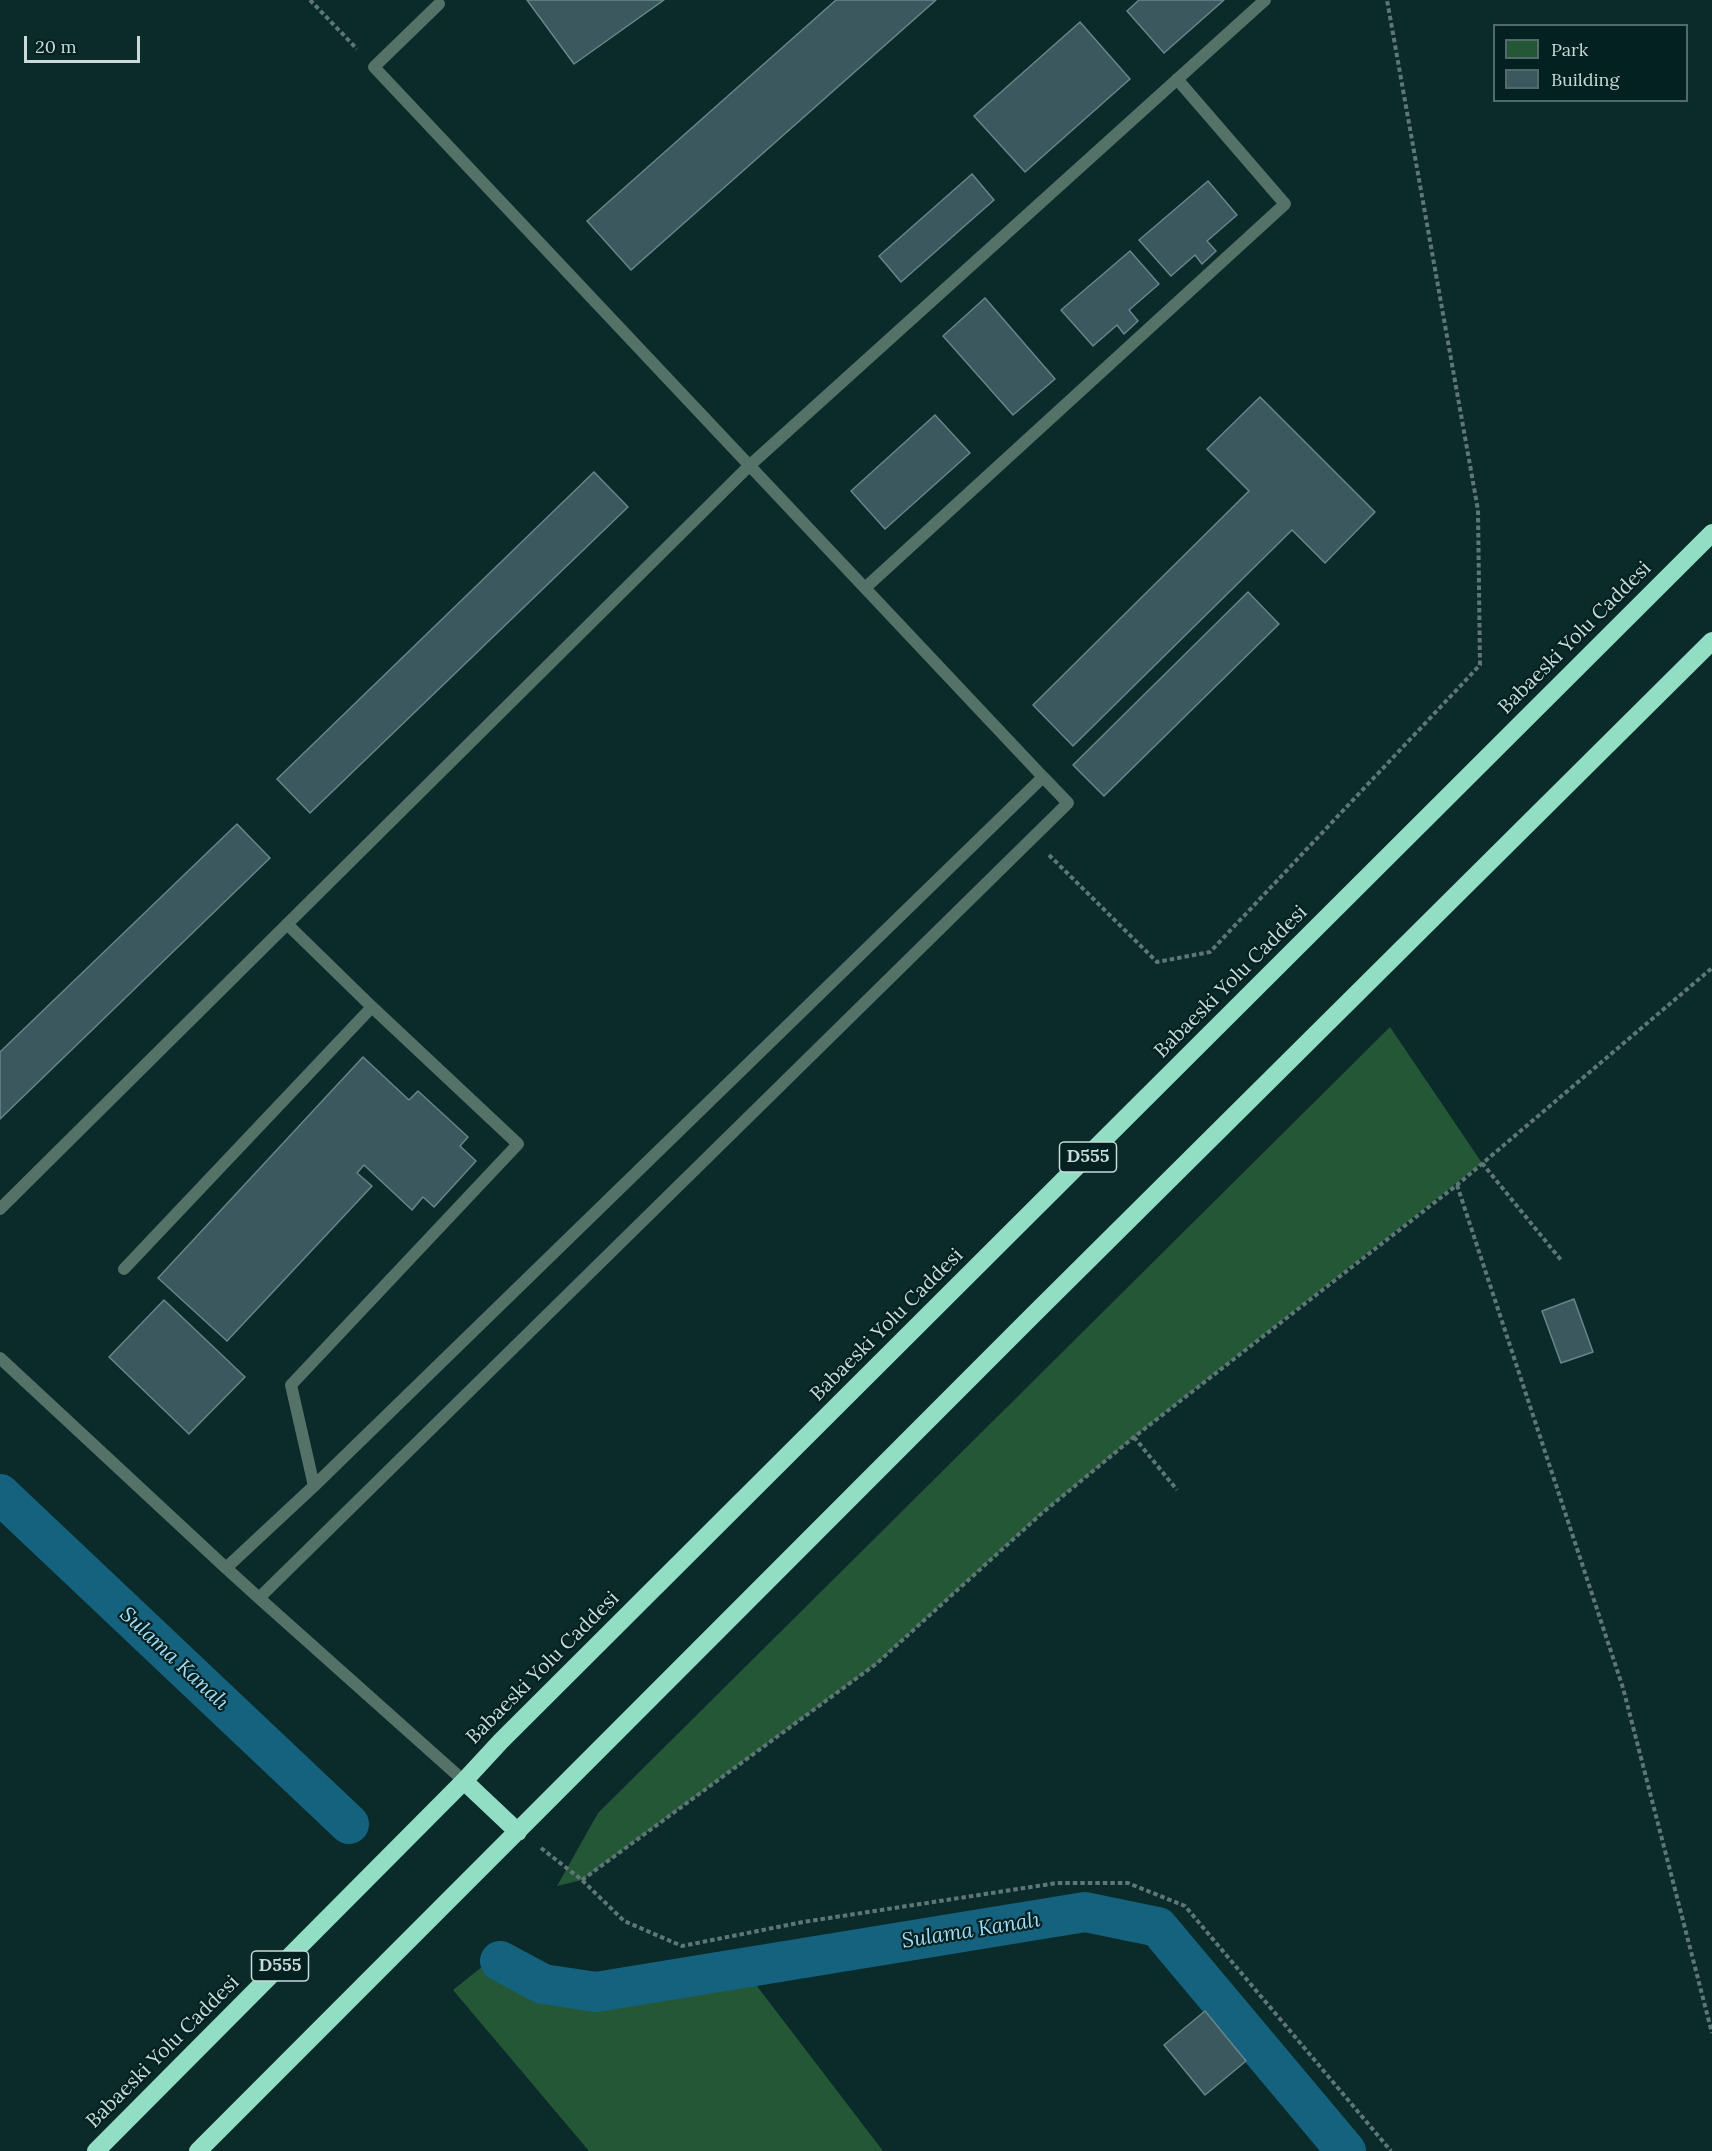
<!DOCTYPE html>
<meta charset="utf-8">
<style>
body{margin:0}
#map{position:relative;width:1712px;height:2151px;overflow:hidden;background:#0b2b2a;font-family:Lora,serif}
canvas{display:block}
.legend{position:absolute;left:1493px;top:24px;width:195px;height:78px;box-sizing:border-box;background:#022120;border:2px solid #526b6a;margin:0;padding:8px 10px;list-style:none;font-size:18px;color:#c9dad9}
.legend li{display:flex;align-items:center;gap:12px;height:30px}
.legend b{width:30px;border:2px solid #526b6a}
.scale{position:absolute;left:24px;top:36px;width:116px;height:27px;box-sizing:border-box;border:3px solid #c9dad9;border-top:0;padding-left:8px;font-size:18px;line-height:21px;white-space:nowrap;color:#c9dad9;-webkit-text-stroke:4px #022120;paint-order:stroke}
</style>
<div id="map">
<canvas width="1712" height="2151"></canvas>
<ul class="legend">
<li><b style="height:16px;background:#245736"></b>Park</li>
<li><b style="height:16px;background:#3a585e"></b>Building</li>
</ul>
<div class="scale">20 m</div>
</div>
<script>
const ctx = document.querySelector('canvas').getContext('2d');
ctx.lineJoin = 'round';
function fillPath(path, color) {
  ctx.fillStyle = color;
  ctx.fill(path, 'evenodd');
}
function toPath(rows) {
  const path = new Path2D();
  for (const r of rows) {
    path.moveTo(r[0], r[1]);
    for (let i = 2; i < r.length; i += 2) path.lineTo(r[i], r[i + 1]);
  }
  return path;
}
function trace(path, color, width, dash) {
  ctx.strokeStyle = color;
  ctx.lineWidth = width;
  ctx.lineCap = dash ? 'butt' : 'round';
  ctx.setLineDash(dash || []);
  ctx.stroke(path);
}
function write(font, color, halo, rows, align = 'center') {
  ctx.font = font + ' Lora,serif';
  ctx.lineWidth = 4.5;
  ctx.setLineDash([]);
  ctx.textBaseline = 'middle';
  ctx.strokeStyle = halo;
  ctx.fillStyle = color;
  for (const [text, x, y, turn = 0] of rows) {
    ctx.save();
    ctx.translate(x, y);
    ctx.rotate((+turn || 0) * Math.PI / 180);
    ctx.textAlign = isNaN(turn) ? turn : align;
    if (halo) ctx.strokeText(text, 0, 0);
    ctx.fillText(text, 0, 0);
    ctx.restore();
  }
}
fillPath(toPath([
 [1390,1027,1482,1163,1134,1437,1041,1514,876,1664,582,1880,557,1886,598,1813],
 [493,1958,545,1991,598,2001,750,1977,883,2151,589,2151,453,1990]
]), '#245736');
trace(toPath([
 [0,1494,349,1824],
 [500,1961,543,1984,596,1992,1085,1912,1158,1927,1346,2151]
]), '#15627f', 40);
const building = toPath([
 [527,0,664,0,574,64,527,0],
 [836,0,936,0,631,270,587,221,836,0],
 [1139,0,1224,0,1164,53,1127,11,1139,0],
 [1080,22,1130,79,1025,172,974,116,1080,22],
 [972,174,994,200,901,282,879,256,972,174],
 [1208,181,1237,215,1207,241,1216,251,1202,264,1195,255,1171,276,1139,240,1208,181],
 [1130,251,1159,284,1129,310,1138,321,1124,334,1117,325,1093,346,1061,310,1130,251],
 [985,298,1055,379,1013,415,943,336,985,298],
 [1260,397,1375,512,1325,563,1292,530,1073,746,1033,705,1249,491,1207,449,1260,397],
 [935,415,970,453,885,529,851,491,935,415],
 [594,472,628,507,310,813,277,779,594,472],
 [1248,592,1279,624,1104,796,1073,765,1248,592],
 [237,824,270,858,0,1119,0,1052,237,824],
 [363,1057,409,1100,418,1091,468,1137,460,1146,476,1161,434,1207,423,1197,412,1210,364,1165,357,1173,372,1186,227,1341,158,1278,363,1057],
 [1574,1299,1593,1352,1561,1363,1542,1311,1574,1299],
 [164,1300,245,1377,189,1434,109,1357,164,1300],
 [1205,2011,1246,2061,1205,2095,1164,2045,1205,2011]
]);
fillPath(building, '#3a585e');
trace(building, '#67868c', 1.5);
trace(toPath([
 [310,0,357,49],
 [1049,855,1157,962,1210,952,1480,665,1478,510,1387,0],
 [1482,1163,1561,1260],
 [1457,1185,1623,1688,1712,2033],
 [1134,1437,1177,1490],
 [541,1848,582,1880,624,1921,682,1946,803,1922,1057,1883,1128,1883,1185,1906,1391,2151],
 [582,1880,876,1664,1041,1514,1134,1437,1457,1185,1712,968]
]), '#5e7776', 4, [4.5, 3]);
trace(toPath([
 [439,4,374,67,1043,777],
 [865,588,1285,204,1177,79],
 [287,924,372,1007],
 [0,1209,749,466,1265,0],
 [124,1269,372,1007,518,1144,291,1385,314,1486],
 [0,1358,226,1568],
 [259,1598,226,1568,314,1486,1043,777,1068,803,259,1598,464,1781]
]), '#547268', 12);
trace(toPath([
 [464,1781,518,1832],
 [96,2151,464,1781,501,1741,1712,533],
 [198,2151,1032,1316,1712,641]
]), '#91dec5', 18);
for (const [x, y, w] of [
 [1088,1157,57],
 [280,1966,57]
]) {
  const box = new Path2D();
  box.roundRect(x - w / 2, y - 15, w, 30, 4.5);
  ctx.fillStyle = '#022120';
  ctx.fill(box);
  trace(box, '#c9dad9', 1.5);
}
write('bold 18px', '#c9dad9', null, [
 ["D555",1088,1157],
 ["D555",280,1966]
]);
write('20px', '#c9dad9', '#022120', [
 ["Babaeski Yolu Caddesi",1575,638,-45],
 ["Babaeski Yolu Caddesi",1231,982,-45],
 ["Babaeski Yolu Caddesi",887,1325,-45],
 ["Babaeski Yolu Caddesi",543,1668,-45],
 ["Babaeski Yolu Caddesi",163,2052,-45]
]);
write('italic 21px', '#a3dbf5', '#022120', [
 ["Sulama Kanalı",174,1659,43],
 ["Sulama Kanalı",971,1931,-9]
]);
</script>
